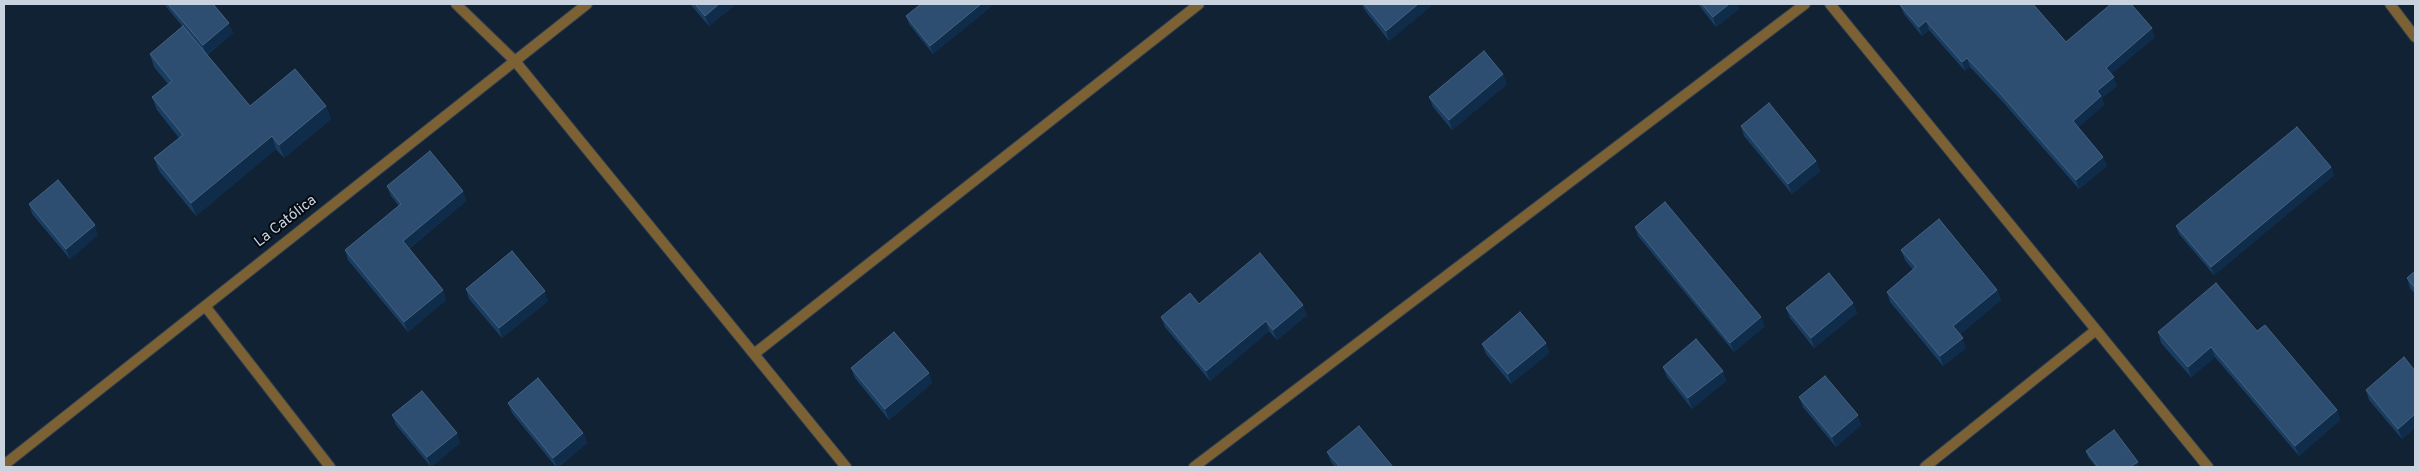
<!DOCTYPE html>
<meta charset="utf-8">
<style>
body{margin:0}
#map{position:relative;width:2419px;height:471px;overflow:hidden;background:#112234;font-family:Overpass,sans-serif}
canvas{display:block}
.frame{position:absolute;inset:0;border:5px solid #c8d3df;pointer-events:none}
</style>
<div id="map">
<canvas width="2419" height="471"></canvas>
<div class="frame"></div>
</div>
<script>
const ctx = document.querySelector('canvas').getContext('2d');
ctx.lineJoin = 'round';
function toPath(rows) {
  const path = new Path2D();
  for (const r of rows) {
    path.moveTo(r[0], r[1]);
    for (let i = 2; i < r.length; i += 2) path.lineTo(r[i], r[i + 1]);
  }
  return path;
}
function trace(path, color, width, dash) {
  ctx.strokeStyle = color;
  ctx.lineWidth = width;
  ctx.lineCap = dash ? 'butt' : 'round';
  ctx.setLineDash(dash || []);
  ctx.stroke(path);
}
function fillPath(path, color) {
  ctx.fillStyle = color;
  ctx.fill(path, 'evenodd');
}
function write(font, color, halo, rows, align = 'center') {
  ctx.font = font + ' Overpass,sans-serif';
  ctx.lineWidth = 4;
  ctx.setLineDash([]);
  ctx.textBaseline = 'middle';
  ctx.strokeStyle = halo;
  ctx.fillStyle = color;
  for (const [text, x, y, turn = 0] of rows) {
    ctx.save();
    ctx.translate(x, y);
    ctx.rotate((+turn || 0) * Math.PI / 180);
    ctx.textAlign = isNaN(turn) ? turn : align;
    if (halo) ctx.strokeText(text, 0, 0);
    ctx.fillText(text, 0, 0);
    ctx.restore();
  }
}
const street = toPath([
 [456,4,515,61,846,467],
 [1830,4,2208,467],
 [2390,4,2415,37],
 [205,306,330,467],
 [754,354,1199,4],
 [4,465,587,4],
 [1194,467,1805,4],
 [1925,467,2096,330]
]);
trace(street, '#2e3e4f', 12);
trace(street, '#7b6133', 10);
fillPath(toPath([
 [164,4,213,4,233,33,207,55,250,106,326,106,331,119,284,158,276,149,196,216,159,171,154,158,179,138,157,110,152,97,168,84,154,67,150,54,183,27],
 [690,4,736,4,709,26],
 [921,4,994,4,933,54,909,24,906,16],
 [1362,4,1430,4,1431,6,1389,41,1364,9],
 [1698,4,1737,4,1739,9,1716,27],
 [1900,5,2066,42,2155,37,2111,74,2117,86,2102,98,2104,105,2078,127,2103,157,2107,166,2079,189,2002,101,1970,67,1965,71,1929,30,1922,36,1904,14],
 [1507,84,1452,130,1433,107,1429,97],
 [1741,126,1816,161,1820,171,1792,194,1744,136],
 [2331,167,2334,175,2214,275,2179,234,2176,226],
 [387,186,463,191,466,201,409,249,443,290,446,300,408,332,348,260,345,250,399,206,391,196],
 [29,204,98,235,70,259,32,214],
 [1635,227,1765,326,1734,352,1638,236],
 [1901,250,1997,290,2001,300,1960,334,1966,348,1943,366,1890,302,1887,292,1913,270,1905,260],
 [2415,271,2415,294,2410,288,2407,278],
 [466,289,548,301,502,338,469,299],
 [1853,303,1857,313,1814,348,1790,318,1786,308],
 [1199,304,1307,315,1277,340,1269,331,1210,381,1165,327,1161,317],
 [2257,331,2337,410,2340,420,2299,456,2215,357,2191,377,2161,343,2158,332],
 [1546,343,1549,353,1511,384,1486,354,1482,344],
 [1663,367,1723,371,1726,381,1692,409,1667,377],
 [851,368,929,373,932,383,889,420,855,378],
 [2415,371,2415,428,2402,439,2369,400,2366,390],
 [1799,397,1861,425,1836,447,1803,407],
 [508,403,583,433,587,443,558,467,556,467,512,413],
 [392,415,460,443,431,467,396,425],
 [2086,451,2140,467,2096,467,2088,457],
 [1327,452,1393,467,1335,467,1331,462]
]), '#1a3e62');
fillPath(toPath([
 [719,4,736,4,709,26,705,16],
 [981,4,994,4,933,54,930,46],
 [1418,4,1430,4,1431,6,1389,41,1386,31],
 [1729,4,1737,4,1739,9,1716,27,1713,17],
 [1926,21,1929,30,1922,36,1919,27],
 [229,23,233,33,206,55,203,45],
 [2152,28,2155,37,2109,76,2106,68],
 [1967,58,1970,67,1965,71,1962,62],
 [1503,74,1507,84,1452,130,1449,120],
 [2114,77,2117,86,2102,98,2104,105,2076,130,2073,121,2097,91],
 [326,106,331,119,284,158,279,145],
 [272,136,276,149,196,216,191,203],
 [2103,157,2107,166,2079,189,2076,180],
 [1816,161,1820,171,1792,194,1788,184],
 [2331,167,2334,175,2214,275,2211,267],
 [463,191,466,201,406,251,403,241],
 [95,225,98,235,70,259,66,249],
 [443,290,446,300,408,332,404,322],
 [1997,290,2001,300,1957,336,1953,326],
 [545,291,548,301,502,338,499,328],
 [1853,303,1857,313,1814,348,1811,338],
 [1303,305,1307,315,1277,340,1273,330],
 [1761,317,1765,326,1734,352,1730,343],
 [1266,321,1269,331,1210,381,1206,371],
 [1963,338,1966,348,1943,366,1940,356],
 [1546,343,1549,353,1511,384,1508,374],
 [2211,347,2215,357,2191,377,2188,367],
 [1723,371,1726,381,1692,409,1688,398],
 [929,373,932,383,889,420,885,409],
 [2337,410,2340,420,2299,456,2295,446],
 [2415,414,2415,428,2402,439,2398,429],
 [1858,415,1861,425,1836,447,1832,437],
 [457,433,460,443,431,467,427,457],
 [583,433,587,443,557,467,553,458],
 [2138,462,2140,467,2130,467]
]), '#0f2c4a');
const building = toPath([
 [168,4,213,4,229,23,203,45,168,4],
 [695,4,719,4,705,16,695,4],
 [921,4,981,4,930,46,906,16,921,4],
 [1364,4,1418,4,1386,31,1364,4],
 [1702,4,1729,4,1713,17,1702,4],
 [1902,4,2033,4,2066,42,2111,4,2131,4,2152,28,2106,68,2114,77,2097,91,2101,96,2073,121,2103,157,2076,180,1999,92,1967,58,1962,62,1926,21,1919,27,1900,5,1902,4],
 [183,26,250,106,295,69,326,106,279,145,272,136,191,203,154,158,183,135,152,97,172,81,150,54,183,26],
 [1484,51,1503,74,1449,120,1429,97,1484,51],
 [1769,103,1816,161,1788,184,1741,126,1769,103],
 [2297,127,2331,167,2211,267,2176,226,2297,127],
 [430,151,463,191,403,241,443,290,404,322,345,250,401,204,387,186,430,151],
 [58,180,95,225,66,249,29,204,58,180],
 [1665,202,1761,317,1730,343,1635,227,1665,202],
 [1939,219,1997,290,1953,326,1963,338,1940,356,1887,292,1916,267,1901,250,1939,219],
 [512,251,545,291,499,328,466,289,512,251],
 [1260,253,1303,305,1273,330,1266,321,1206,371,1161,317,1190,293,1199,304,1260,253],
 [2415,271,2415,288,2407,278,2415,271],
 [1829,273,1853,303,1811,338,1786,308,1829,273],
 [2216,283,2257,331,2265,325,2337,410,2295,446,2211,347,2188,367,2158,332,2216,283],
 [1520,312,1546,343,1508,374,1482,344,1520,312],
 [894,332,929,373,885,409,851,368,894,332],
 [1696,339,1723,371,1688,398,1663,367,1696,339],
 [2404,357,2415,371,2415,414,2398,429,2366,390,2404,357],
 [1825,376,1858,415,1832,437,1799,397,1825,376],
 [538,378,583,433,553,458,508,403,538,378],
 [422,391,457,433,427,457,392,415,422,391],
 [1359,426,1393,467,1340,467,1327,452,1359,426],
 [2114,430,2138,462,2130,467,2098,467,2086,451,2114,430]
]);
fillPath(building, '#2d4e70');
trace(building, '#456381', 1);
write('15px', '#c8d3df', '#050b13', [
 ["La Católica",286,222,-38]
]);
</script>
